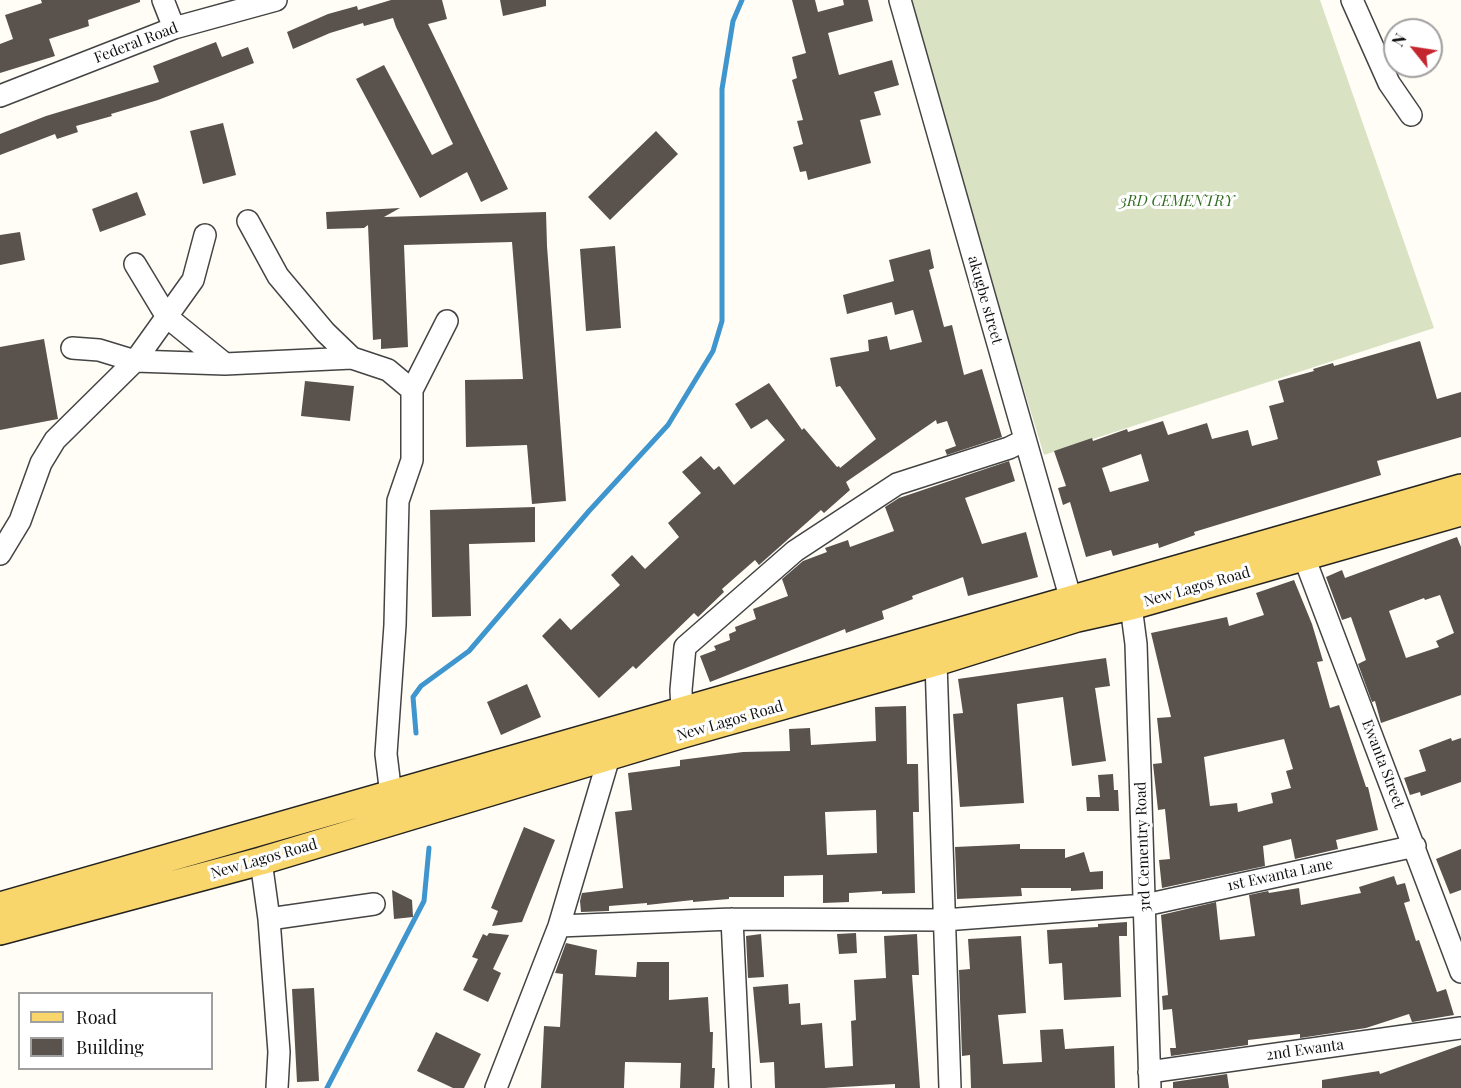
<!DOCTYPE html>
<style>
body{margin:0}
#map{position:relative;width:1461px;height:1088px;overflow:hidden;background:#fffdf5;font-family:"Playfair Display",serif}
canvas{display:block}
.legend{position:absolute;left:18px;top:992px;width:195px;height:78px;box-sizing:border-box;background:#fff;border:2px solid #a0a0a0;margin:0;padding:8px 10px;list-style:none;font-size:18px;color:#111}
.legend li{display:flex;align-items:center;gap:12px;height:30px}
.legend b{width:30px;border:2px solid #a0a0a0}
.north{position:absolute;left:1383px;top:18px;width:60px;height:60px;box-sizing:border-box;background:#fff;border:2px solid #a0a0a0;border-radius:50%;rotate:300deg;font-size:16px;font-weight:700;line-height:24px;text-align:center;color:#111}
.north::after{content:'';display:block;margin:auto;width:21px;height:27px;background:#c4262e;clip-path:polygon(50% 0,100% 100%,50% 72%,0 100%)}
</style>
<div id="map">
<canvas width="1461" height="1088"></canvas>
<ul class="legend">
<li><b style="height:8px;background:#f9d66b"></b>Road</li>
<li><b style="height:16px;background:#5a524d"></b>Building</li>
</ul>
<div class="north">N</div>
</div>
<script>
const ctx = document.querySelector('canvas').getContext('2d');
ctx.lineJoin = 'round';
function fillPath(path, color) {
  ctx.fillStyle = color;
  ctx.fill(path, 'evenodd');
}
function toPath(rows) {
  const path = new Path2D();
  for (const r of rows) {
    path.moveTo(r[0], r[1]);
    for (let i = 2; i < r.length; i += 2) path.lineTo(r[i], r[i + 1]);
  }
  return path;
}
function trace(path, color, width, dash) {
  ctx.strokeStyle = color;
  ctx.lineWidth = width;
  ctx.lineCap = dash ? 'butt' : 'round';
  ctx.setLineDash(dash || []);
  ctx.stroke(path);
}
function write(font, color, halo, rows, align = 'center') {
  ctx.font = font + ' "Playfair Display",serif';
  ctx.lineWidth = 6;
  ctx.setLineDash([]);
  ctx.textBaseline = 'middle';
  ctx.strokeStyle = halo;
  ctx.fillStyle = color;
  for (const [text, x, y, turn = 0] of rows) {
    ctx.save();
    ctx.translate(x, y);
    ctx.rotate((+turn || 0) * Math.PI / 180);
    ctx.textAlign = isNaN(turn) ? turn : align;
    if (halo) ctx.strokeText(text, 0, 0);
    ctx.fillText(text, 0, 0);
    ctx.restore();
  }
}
fillPath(toPath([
 [907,0,1320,0,1434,328,1044,455,915,34]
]), '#d9e3c4');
trace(toPath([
 [416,733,413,697,421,686,469,651,589,511,668,425,713,351,722,321,722,89,733,21,742,0],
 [327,1088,424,901,429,848]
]), '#3f96cf', 5);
fillPath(toPath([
 [41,0,140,0,140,2,88,20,89,26,49,39,55,56,0,73,0,44,13,39,5,15,42,3],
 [391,0,442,0,447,19,428,24,508,189,481,202,467,172,420,198,356,79,384,65,432,155,453,144,396,27,393,18,364,26,363,23,330,33,293,49,287,32,328,14,357,6,358,10],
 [500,0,546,0,546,6,503,16],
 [792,0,815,0,818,12,844,5,843,0,868,0,873,21,828,33,839,75,892,60,899,85,874,92,881,115,860,120,871,163,808,180,806,171,800,172,793,147,803,144,797,121,803,120,792,80,797,78,792,57,806,53],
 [216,42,222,57,248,47,254,63,158,100,111,114,112,116,76,126,78,132,57,139,55,134,0,155,0,134,46,116,159,82,153,66],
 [223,123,236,175,203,184,190,131],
 [656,131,678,154,610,220,588,197],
 [137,192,146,215,100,232,92,209],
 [400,208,384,217,546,212,547,246,566,501,532,504,527,445,466,447,465,380,523,379,512,242,404,245,408,347,381,349,381,339,373,340,368,225,364,228,327,229,326,212],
 [20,232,25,260,0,265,0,235],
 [615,246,621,328,586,331,580,249],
 [930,249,934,268,929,270,944,327,952,325,964,375,982,369,1002,437,947,455,945,450,956,446,947,421,937,424,936,420,846,482,850,490,824,513,821,510,759,565,755,560,722,589,724,592,698,617,694,613,636,669,633,666,599,698,542,636,560,618,571,630,620,585,611,575,632,555,645,569,679,537,668,523,701,493,682,472,701,456,714,470,719,466,734,485,785,440,767,419,751,429,735,404,769,383,802,430,804,428,837,467,839,466,840,468,876,439,840,386,836,387,830,358,869,351,868,340,887,336,890,350,922,342,913,310,895,315,892,302,847,314,843,295,894,281,889,260],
 [44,339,58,419,0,430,0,347],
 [1420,341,1437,399,1461,392,1461,437,1377,461,1381,475,1194,532,1195,535,1159,548,1158,543,1113,556,1111,550,1086,557,1070,502,1063,505,1058,488,1066,486,1054,451,1092,438,1093,441,1127,429,1128,432,1163,421,1168,435,1207,423,1212,439,1248,430,1252,446,1278,439,1269,406,1284,402,1278,381,1314,371,1313,369,1333,363,1334,366],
 [1141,454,1149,481,1110,492,1102,468],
 [305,381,354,386,350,421,301,416],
 [1009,461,1015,481,965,498,982,544,1026,532,1038,577,968,596,963,577,912,596,913,599,882,611,884,619,846,633,845,629,710,682,700,656,716,650,714,646,730,640,729,634,736,631,735,627,756,619,753,609,788,596,782,579,803,561,827,552,825,548,848,540,850,547,894,531,885,507,899,498],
 [535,507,535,542,469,544,471,616,432,617,430,510],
 [1457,537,1461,547,1461,695,1381,723,1375,701,1372,702,1358,664,1366,660,1351,617,1342,620,1326,577,1342,570,1345,578],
 [1440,595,1454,633,1436,641,1439,647,1406,658,1389,611,1424,598,1425,600],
 [1294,580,1312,624,1323,661,1317,662,1330,708,1339,705,1366,787,1368,787,1378,830,1336,840,1338,849,1295,859,1291,839,1263,846,1265,866,1162,888,1159,860,1170,859,1165,809,1158,810,1153,764,1162,763,1157,718,1171,717,1151,633,1227,617,1229,626,1264,615,1256,593],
 [1284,739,1293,769,1286,771,1291,788,1271,793,1273,803,1238,812,1237,803,1210,806,1204,757],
 [1106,658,1110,686,1095,688,1106,761,1072,766,1063,697,1017,704,1024,803,960,807,953,714,963,713,958,679],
 [527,684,541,717,501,735,487,702],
 [906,706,907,764,918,764,919,812,913,812,915,893,882,894,882,891,849,893,849,902,823,903,823,875,784,876,784,897,729,897,729,899,693,902,693,900,647,905,647,903,609,906,609,911,581,912,580,901,582,893,623,888,615,812,632,810,628,773,680,766,680,760,743,752,790,751,789,729,810,728,811,745,876,741,875,707],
 [876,810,877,853,827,855,825,812],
 [1451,738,1452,741,1461,738,1461,782,1421,796,1420,792,1410,795,1404,778,1426,771,1419,750],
 [1113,774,1114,790,1118,790,1119,811,1087,811,1086,797,1100,797,1098,775],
 [524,827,555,840,522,922,492,926,498,911,491,908],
 [1020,844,1020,849,1065,849,1065,858,1084,852,1090,872,1103,871,1103,889,1071,891,1071,888,1021,888,1022,896,957,899,955,847],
 [1461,849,1461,890,1450,894,1436,859],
 [1394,876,1397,885,1405,883,1410,901,1404,903,1416,941,1419,940,1437,992,1446,989,1454,1015,1412,1022,1409,1014,1366,1028,1300,1038,1300,1034,1248,1040,1248,1045,1171,1056,1170,1048,1176,1048,1172,1009,1163,1010,1162,996,1168,995,1161,915,1216,902,1220,940,1255,936,1249,895,1268,891,1269,893,1299,888,1301,905,1361,893,1359,887],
 [392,890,412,900,413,917,394,919],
 [1127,922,1127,936,1119,936,1121,997,1064,1000,1062,963,1049,964,1047,930,1098,927,1098,924],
 [489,933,509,935,493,969,501,973,488,1002,463,990,478,959,472,957,483,934,487,936],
 [856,933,857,953,839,954,837,934],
 [761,934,764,977,748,978,746,936],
 [917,934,919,975,912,975,920,1088,895,1088,895,1084,825,1088,775,1088,774,1062,760,1063,753,987,788,984,789,1004,800,1003,801,1025,822,1023,825,1068,853,1066,851,1021,856,1020,854,980,886,978,884,936],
 [1021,936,1026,1013,998,1015,1003,1064,1042,1062,1040,1030,1063,1029,1065,1049,1114,1046,1115,1088,971,1088,970,1055,962,1056,959,970,970,969,968,939],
 [566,943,597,950,595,975,636,977,637,962,669,962,669,1000,708,997,710,1032,713,1032,712,1068,715,1068,714,1088,680,1088,681,1063,625,1062,624,1088,541,1088,544,1026,560,1027,563,974,555,973],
 [314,988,319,1081,297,1082,292,989],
 [436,1032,481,1054,464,1088,453,1088,417,1071],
 [1461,1045,1461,1088,1322,1088,1322,1080,1379,1071,1380,1074],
 [1227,1074,1229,1088,1173,1088,1173,1082]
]), '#5a524d');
const minor = toPath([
 [163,0,174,28],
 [900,0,1071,600],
 [1352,0,1389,83,1411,115],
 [0,96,174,28,276,0],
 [248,221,278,276,325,332,352,358],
 [135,264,167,317,225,364],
 [72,348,99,350,135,361,193,280,205,235],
 [0,554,20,521,41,463,55,440,135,361,225,364,352,358,388,370,412,390],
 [1304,557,1461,972],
 [1131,606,1136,644,1150,1088],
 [936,662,950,1088],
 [682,711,681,690,685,647,795,551,897,484,1009,448,1025,440],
 [391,795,386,754,395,625,398,501,412,460,412,390,447,321],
 [261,861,269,919,279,1052,277,1088],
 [269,919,374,904],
 [732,919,740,1088],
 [559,926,732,919,944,920,1145,905,1415,846],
 [1149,1072,1461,1028],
 [496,1088,559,926,609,757]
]);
const major = toPath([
 [0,906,1461,488],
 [0,931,261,861,683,734,936,662,1077,618,1131,606,1461,512]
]);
trace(minor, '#444', 24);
trace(major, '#222', 30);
trace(minor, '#fff', 21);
trace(major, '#f9d66b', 27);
write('15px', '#111', '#fff', [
 ["Federal Road",136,43,-21],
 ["akugbe street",985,300,74],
 ["New Lagos Road",1197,587,-16],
 ["New Lagos Road",730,721,-16],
 ["Ewanta Street",1383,764,69],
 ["3rd Cementry Road",1143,847,-92],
 ["New Lagos Road",264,859,-16],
 ["1st Ewanta Lane",1280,875,-12],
 ["2nd Ewanta",1305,1050,-8]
]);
write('italic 15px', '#2f6b1f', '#fff', [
 ["3RD CEMENTRY",1177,201]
]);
</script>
